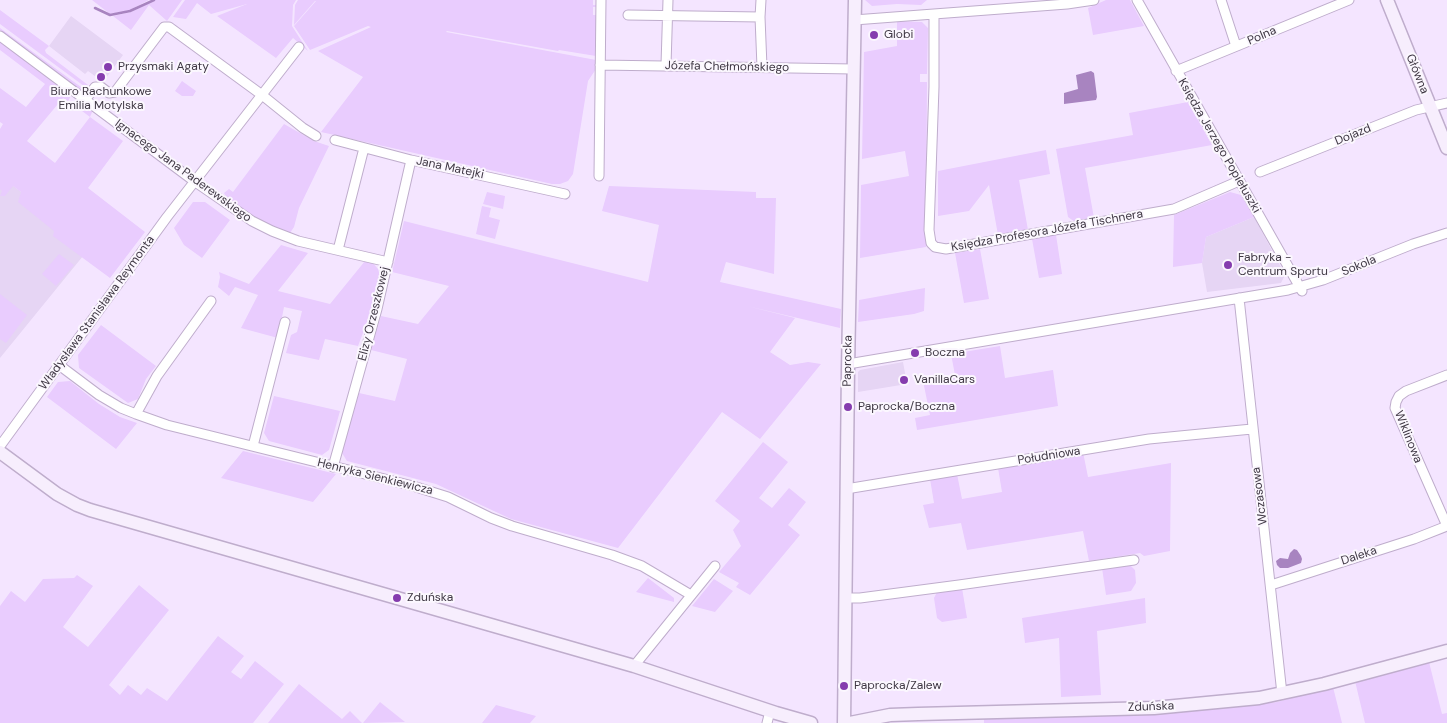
<!DOCTYPE html>
<meta charset="utf-8">
<style>
body{margin:0}
canvas{display:block;background:#f4e5ff}
</style>
<canvas width="1447" height="723"></canvas>
<script>
const ctx = document.querySelector('canvas').getContext('2d');
ctx.lineJoin = 'round';
function fillPath(path, color) {
  ctx.fillStyle = color;
  ctx.fill(path, 'evenodd');
}
function toPath(rows) {
  const path = new Path2D();
  for (const r of rows) {
    path.moveTo(r[0], r[1]);
    for (let i = 2; i < r.length; i += 2) path.lineTo(r[i], r[i + 1]);
  }
  return path;
}
function trace(path, color, width, dash) {
  ctx.strokeStyle = color;
  ctx.lineWidth = width;
  ctx.lineCap = dash ? 'butt' : 'round';
  ctx.setLineDash(dash || []);
  ctx.stroke(path);
}
function write(font, color, halo, rows, align = 'center') {
  ctx.font = font + ' "DM Sans",sans-serif';
  ctx.lineWidth = 4;
  ctx.setLineDash([]);
  ctx.textBaseline = 'middle';
  ctx.strokeStyle = halo;
  ctx.fillStyle = color;
  for (const [text, x, y, turn = 0] of rows) {
    ctx.save();
    ctx.translate(x, y);
    ctx.rotate((+turn || 0) * Math.PI / 180);
    ctx.textAlign = isNaN(turn) ? turn : align;
    if (halo) ctx.strokeText(text, 0, 0);
    ctx.fillText(text, 0, 0);
    ctx.restore();
  }
}
fillPath(toPath([
 [71,16,123,55,103,82,88,71,85,74,49,46],
 [0,176,92,245,0,358],
 [1254,217,1285,275,1281,283,1207,292,1202,263,1206,237],
 [903,362,907,384,858,392,858,372,860,370]
]), '#e6d5f4');
fillPath(toPath([
 [92,0,149,0,130,10,110,14],
 [155,0,182,0,167,21,149,5,131,30,113,16,131,12],
 [185,0,296,0,293,5,292,26,308,51,293,38,276,58,217,16,247,4,211,14,197,3,186,19,173,17],
 [298,0,593,0,593,5,599,5,599,7,593,7,593,15,598,15,596,56,559,50,558,51,447,31,446,32,596,60,596,69,588,81,573,174,568,181,560,184,552,184,321,132,363,77,318,51,371,27,368,26,310,50,294,26,316,1,315,1,294,25,295,5],
 [865,0,927,0,921,5,897,4,872,6],
 [1106,0,1130,0,1144,26,1093,35,1088,8],
 [0,10,49,46,45,50,46,53,88,85,88,89,0,24],
 [897,21,922,22,928,28,927,74,920,74,920,82,927,82,926,247,860,258,861,185,909,176,905,151,862,159,864,52,897,46],
 [0,28,85,90,82,91,0,30],
 [0,42,71,96,68,101,63,98,27,141,55,163,90,117,74,105,79,101,93,110,90,117,123,141,88,188,145,232,110,278,53,236,54,231,18,202,21,192,13,186,5,196,0,196,2,191,0,189,0,129,3,124,0,122,0,88,26,107,45,84,0,50],
 [182,81,196,91,193,96,182,96,175,91],
 [1188,102,1212,145,1085,168,1094,218,1075,222,1068,217,1056,149,1133,135,1129,113],
 [284,124,314,141,329,146,299,208,294,227,290,233,269,225,251,216,227,199,224,193,229,189,233,192],
 [1046,150,1050,174,1019,180,1028,230,998,235,989,185,969,211,938,216,938,171],
 [609,186,756,192,756,198,776,198,774,274,726,262,720,282,841,309,840,328,747,306,795,318,770,352,790,365,808,362,821,364,760,439,722,412,618,548,511,519,436,484,347,461,342,453,359,393,395,401,407,359,371,350,381,316,418,324,449,286,392,272,404,221,648,282,659,225,602,211],
 [487,192,505,196,503,209,483,204],
 [1230,192,1241,195,1254,217,1206,237,1202,263,1173,267,1174,215],
 [193,202,205,202,230,220,202,258,184,245,174,228],
 [482,206,491,208,489,217,500,220,495,239,476,234],
 [1056,235,1062,274,1039,278,1032,239],
 [281,245,308,253,278,291,330,304,365,261,372,262,378,269,381,279,380,288,358,346,325,339,319,360,286,353,291,335,297,332,302,311,284,307,278,338,241,328,258,295,235,287,229,296,218,287,220,277,219,272,249,284],
 [980,249,989,299,964,303,955,253],
 [59,254,74,265,56,286,42,274],
 [925,288,924,311,914,314,858,322,859,300],
 [0,294,27,315,6,343,0,339],
 [101,325,156,366,146,379,138,399,128,403,79,368,78,355],
 [1000,346,1005,378,1053,370,1058,406,917,430,915,418,930,415,923,381,955,375,951,354],
 [70,381,99,404,120,417,137,423,116,449,47,397,58,382],
 [274,396,340,411,329,450,322,455,269,441,264,433],
 [763,442,788,462,759,498,772,508,789,488,806,502,788,525,800,535,750,595,736,587,739,583,719,572,741,546,733,530,740,521,715,501],
 [243,451,336,474,313,502,221,478],
 [1083,452,1088,477,1171,463,1170,551,1144,556,1140,553,1089,561,1083,531,967,550,961,523,929,528,923,505,934,503,930,479,957,474,962,499,1002,492,998,468],
 [1129,564,1135,570,1136,583,1131,591,1106,595,1102,568],
 [77,575,93,586,63,627,88,647,139,585,169,610,109,685,120,695,128,685,141,695,147,688,167,701,218,636,244,656,231,672,241,679,255,661,284,684,253,723,0,723,0,606,11,591,25,602,43,579,74,578],
 [648,578,674,598,674,602,636,592],
 [714,579,733,591,715,612,692,606],
 [962,588,967,618,942,622,937,618,934,598,937,592],
 [1145,598,1146,623,1097,631,1101,695,1061,697,1059,638,1025,643,1022,618],
 [1429,662,1442,714,1447,713,1447,723,1365,723,1355,681],
 [299,684,342,719,350,711,362,723,268,723],
 [1333,687,1342,723,984,723,984,718,1114,714,1214,709,1277,702],
 [380,702,405,722,363,723],
 [496,705,536,716,530,723,482,723]
]), '#e9ccfe');
fillPath(toPath([
 [1091,71,1094,73,1097,97,1096,100,1064,104,1064,93,1078,89,1076,75],
 [1294,549,1297,550,1301,556,1302,559,1301,563,1288,568,1280,568,1277,565,1276,561,1280,558,1288,559,1290,553]
]), '#a884c0');
trace(toPath([
 [95,8,110,15,130,11,154,0]
]), '#a884c0', 2.5);
const street = toPath([
 [1137,0,1302,291],
 [1221,0,1236,46],
 [934,14,934,87,929,230,931,243,935,247,946,249,1174,209,1239,181],
 [628,15,760,17,761,0],
 [760,17,762,67],
 [854,20,1067,4,1094,0],
 [0,36,194,181,252,221,272,231,298,241,388,262],
 [600,65,854,69],
 [666,65,668,0],
 [1176,71,1349,0],
 [85,100,95,87,101,87,109,93,115,92,164,27,169,27,262,95,303,128,316,136],
 [335,140,411,160,565,194],
 [1260,172,1416,110,1447,103],
 [599,176,601,0],
 [338,250,364,148],
 [1239,298,1282,694],
 [848,364,1288,290,1323,280,1413,244,1447,233],
 [59,365,99,395,121,408,136,414,167,425,413,486,448,497,491,518,512,526,612,555,642,566,691,595],
 [136,414,157,376,211,301],
 [0,446,167,217,299,47],
 [253,446,285,322],
 [333,467,377,309,411,160],
 [846,489,1149,439,1252,429],
 [1447,526,1395,408,1396,402,1399,396,1406,391,1447,375],
 [1271,585,1414,539,1447,526],
 [845,598,860,598,959,585,1134,560],
 [634,666,715,566],
 [767,723,770,711]
]);
const secondary = toPath([
 [1387,0,1447,148],
 [0,452,57,494,77,505,90,510,634,666,776,713,811,723],
 [844,723,848,369,855,0],
 [850,723,890,715,918,714,1154,708,1259,698,1324,684,1447,651]
]);
trace(street, '#bfadcc', 11);
trace(secondary, '#bfadcc', 15);
trace(street, '#fff', 9);
trace(secondary, '#f7eefd', 12);
for (const [x, y, r, color] of [
 [874,35,5,"#853cae"],
 [108,67,5,"#853cae"],
 [101,77,5,"#853cae"],
 [1228,265,5,"#853cae"],
 [915,353,5,"#853cae"],
 [904,380,5,"#853cae"],
 [848,407,5,"#853cae"],
 [397,598,5,"#853cae"],
 [844,686,5,"#853cae"]
]) {
  const dot = new Path2D();
  dot.arc(x, y, r, 0, 2 * Math.PI);
  ctx.fillStyle = color;
  ctx.fill(dot);
  trace(dot, '#fbf7fe', 2);
}
write('12px', '#3f3844', '#fbf7fe', [
 ["Globi",884,35],
 ["Przysmaki Agaty",118,67],
 ["Biuro Rachunkowe",101,92,"center"],
 ["Emilia Motylska",101,106,"center"],
 ["Fabryka -",1238,258],
 ["Centrum Sportu",1238,272],
 ["Boczna",925,353],
 ["VanillaCars",914,380],
 ["Paprocka/Boczna",858,407],
 ["Zduńska",407,598],
 ["Paprocka/Zalew",854,686]
], 'left');
write('12px', '#3f3844', '#fbf7fe', [
 ["Polna",1262,36,-23],
 ["Józefa Chełmońskiego",727,67,1],
 ["Główna",1417,74,68],
 ["Dojazd",1353,135,-22],
 ["Księdza Jerzego Popiełuszki",1219,146,60],
 ["Jana Matejki",450,168,12],
 ["Ignacego Jana Paderewskiego",183,171,36],
 ["Księdza Profesora Józefa Tischnera",1047,231,-10],
 ["Sokola",1359,266,-22],
 ["Władysława Stanisława Reymonta",97,313,-54],
 ["Elizy Orzeszkowej",374,314,-76],
 ["Paprocka",848,361,-89],
 ["Wiklinowa",1408,437,68],
 ["Południowa",1049,456,-9],
 ["Henryka Sienkiewicza",375,477,14],
 ["Wczasowa",1260,496,-97],
 ["Daleka",1359,556,-18],
 ["Zduńska",1151,707,-2]
]);
</script>
